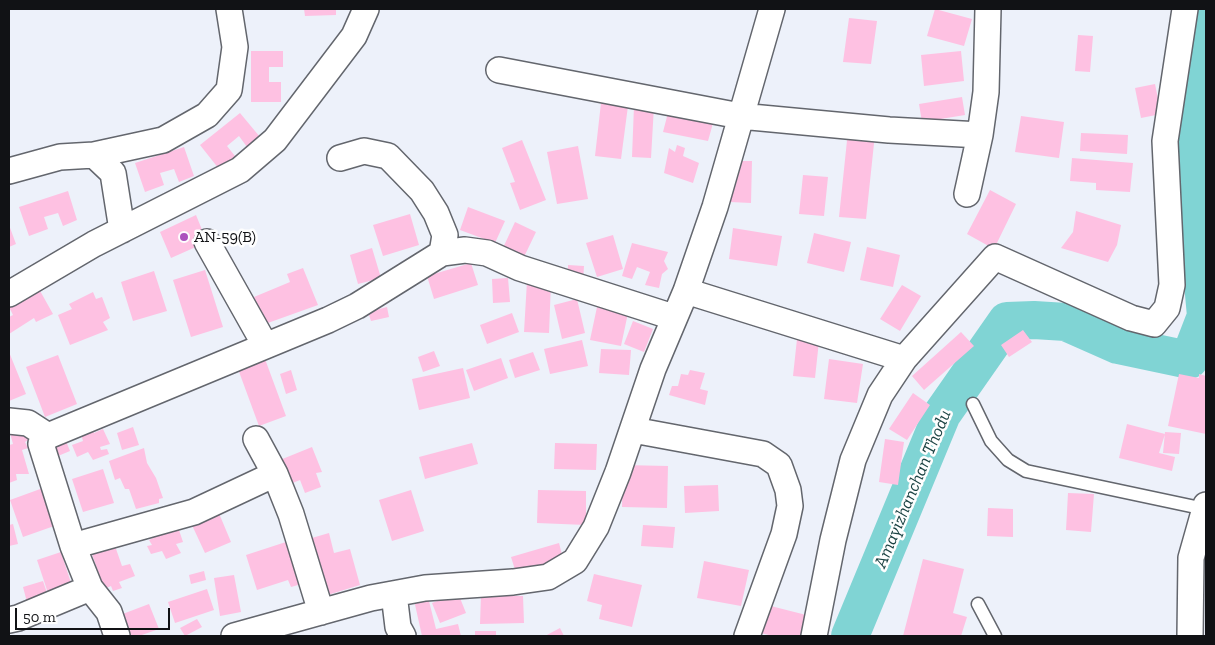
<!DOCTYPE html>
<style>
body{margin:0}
#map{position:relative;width:1215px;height:645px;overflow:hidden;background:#edf1fa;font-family:"Zilla Slab",serif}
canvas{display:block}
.frame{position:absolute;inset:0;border:10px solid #111215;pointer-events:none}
.scale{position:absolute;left:15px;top:608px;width:155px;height:22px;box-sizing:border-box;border:2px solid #111215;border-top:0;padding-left:6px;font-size:15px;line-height:18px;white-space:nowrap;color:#111215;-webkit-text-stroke:4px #fefefe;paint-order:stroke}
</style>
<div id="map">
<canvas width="1215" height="645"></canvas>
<div class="frame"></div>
<div class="scale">50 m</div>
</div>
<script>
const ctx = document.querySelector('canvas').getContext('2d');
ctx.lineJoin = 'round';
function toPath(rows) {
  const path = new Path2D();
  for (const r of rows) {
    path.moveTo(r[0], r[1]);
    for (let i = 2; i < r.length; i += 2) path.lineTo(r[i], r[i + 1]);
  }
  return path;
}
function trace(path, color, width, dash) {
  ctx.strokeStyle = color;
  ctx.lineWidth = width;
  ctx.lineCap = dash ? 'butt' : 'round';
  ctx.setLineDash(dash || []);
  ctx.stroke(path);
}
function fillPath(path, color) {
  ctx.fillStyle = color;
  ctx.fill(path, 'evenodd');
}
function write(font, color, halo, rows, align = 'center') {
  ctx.font = font + ' "Zilla Slab",serif';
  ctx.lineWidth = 5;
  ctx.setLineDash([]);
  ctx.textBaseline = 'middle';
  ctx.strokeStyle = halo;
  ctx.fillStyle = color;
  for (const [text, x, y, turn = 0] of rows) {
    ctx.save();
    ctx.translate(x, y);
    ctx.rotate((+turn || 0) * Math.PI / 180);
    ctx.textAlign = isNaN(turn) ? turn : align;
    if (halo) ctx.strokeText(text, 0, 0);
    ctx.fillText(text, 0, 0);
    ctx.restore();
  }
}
trace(toPath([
 [1201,9,1203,40,1192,104,1195,195,1206,316],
 [850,636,942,414,1007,321,1034,320,1066,322,1118,345,1189,360,1206,316]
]), '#80d4d4', 38);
fillPath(toPath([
 [304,9,336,9,336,15,305,16],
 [935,9,972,19,964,46,927,36],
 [849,18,877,21,871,64,843,62],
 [1078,35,1093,36,1090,72,1075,71],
 [251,51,283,51,283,67,269,67,269,82,281,82,281,102,251,102],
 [961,51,964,81,924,86,921,55],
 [1155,84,1161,114,1141,118,1135,88],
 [962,97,965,115,922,122,919,104],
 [601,103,628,106,621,159,595,156],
 [670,105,715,116,708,141,663,132],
 [634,106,654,106,651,158,632,157],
 [240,113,260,137,247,147,239,136,227,146,235,156,219,169,200,145],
 [1021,116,1064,122,1059,158,1015,152],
 [848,131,875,134,866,219,839,217],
 [1081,133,1128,135,1127,154,1080,151],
 [522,140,546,200,520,210,510,183,515,182,502,148],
 [677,145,685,148,683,156,699,163,693,183,664,173,669,148,675,152],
 [578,146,588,199,557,204,547,152],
 [184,147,194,176,179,182,174,169,160,173,164,185,145,192,135,163],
 [1072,158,1133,163,1130,192,1096,190,1096,183,1070,181],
 [731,161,752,161,751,203,730,202],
 [803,175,828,177,824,216,799,214],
 [990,190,1016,204,994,249,967,234],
 [68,191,77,220,63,226,58,213,44,217,48,229,29,236,19,207],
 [468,207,505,221,495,243,460,230],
 [1076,211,1121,225,1117,245,1108,262,1061,248,1073,232],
 [410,214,419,245,383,256,373,225],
 [196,215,207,242,171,258,160,232],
 [515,222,536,232,523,259,502,250],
 [9,225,16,244,9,247],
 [733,228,782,236,777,266,729,259],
 [814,233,851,242,844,272,807,263],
 [613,235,623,269,597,277,586,243],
 [632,243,668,252,664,261,668,269,662,274,659,288,645,285,650,272,637,267,632,279,622,276],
 [867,247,900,255,893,287,860,280],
 [372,248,381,278,358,284,350,255],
 [471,263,478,285,434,299,427,276],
 [568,265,584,266,583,281,568,280],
 [303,268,318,305,265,324,254,297,290,282,287,274],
 [205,270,223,327,191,337,173,280],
 [154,271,167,311,133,321,121,282],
 [508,278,510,302,493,303,492,279],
 [527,281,551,283,549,333,524,332],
 [902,285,921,296,900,331,880,319],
 [39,289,53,314,36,322,34,318,9,334,9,317,13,315,9,307],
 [93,292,96,299,102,297,110,318,103,322,108,330,70,345,58,315,72,309,69,304],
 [577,299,585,333,562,339,554,305],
 [387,307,389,317,371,321,368,312],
 [597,307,628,313,621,346,590,340],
 [512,313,519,332,487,344,480,325],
 [633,321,653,329,644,352,624,344],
 [1023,330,1032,342,1009,357,1001,345],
 [961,332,974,346,924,390,912,376],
 [797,339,819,341,815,378,793,376],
 [582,340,588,366,550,374,544,349],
 [601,349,631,350,629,375,599,373],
 [434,351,440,366,423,372,418,357],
 [9,352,26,394,9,401],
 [533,352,540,370,515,378,509,360],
 [58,355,77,404,45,417,26,367],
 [501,358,508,378,474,391,466,370],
 [265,359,286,416,259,426,238,369],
 [829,359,863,364,857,403,824,399],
 [463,368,470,398,419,410,412,379],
 [291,370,297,390,286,394,280,374],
 [690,370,705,373,700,389,708,391,705,405,669,395,672,386,678,386,681,374,688,375],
 [1179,374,1199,378,1199,374,1206,376,1206,434,1168,426],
 [913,393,930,405,907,440,889,429],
 [1127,424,1165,434,1159,453,1175,457,1172,471,1119,458],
 [133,427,139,445,122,450,117,433],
 [23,429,28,440,25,442,28,448,22,450,29,474,16,474,17,480,9,483,9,445,13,444,10,433],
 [103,429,110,444,100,447,101,450,107,449,109,454,93,460,88,452,77,457,72,445,83,441,81,434,93,430,94,433],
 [1165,432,1181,433,1179,454,1163,453],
 [64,436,70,451,58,456,52,440],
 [885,439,904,442,898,485,879,482],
 [472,443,478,464,425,479,419,457],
 [555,443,597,444,596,470,554,469],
 [312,447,322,472,316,473,321,487,305,493,300,480,290,484,280,460],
 [144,448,147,463,156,478,163,498,159,499,159,503,136,509,129,489,125,489,120,478,115,480,109,461],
 [623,465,668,466,667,508,622,507],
 [103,469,114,503,83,512,72,479],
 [718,485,719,511,685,513,684,486],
 [43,488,57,525,23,537,10,500],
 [411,490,424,531,392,541,379,500],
 [538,490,586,491,586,525,537,523],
 [1068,493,1094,494,1091,532,1066,530],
 [988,508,1013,509,1013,537,987,536],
 [218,511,231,542,205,553,191,523],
 [13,524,18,544,9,546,9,525],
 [177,524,183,542,176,544,181,553,166,559,162,551,151,554,147,546,152,545,149,540,153,538,153,534],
 [643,525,675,527,673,548,641,546],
 [329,533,334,553,350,549,360,585,321,597,305,540],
 [292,540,305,583,291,587,288,580,257,590,246,555],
 [559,543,564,562,517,576,511,557],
 [115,546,122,566,130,564,135,576,119,582,122,588,113,591,111,586,104,589,92,554],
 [61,552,72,586,48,593,37,560],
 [923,559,964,569,953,613,967,617,961,636,903,636],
 [704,561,749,570,741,606,697,598],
 [204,571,206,580,191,584,189,575],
 [594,574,642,585,632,627,599,619,602,605,587,601],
 [234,575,241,612,220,616,214,578],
 [43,581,48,596,27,602,23,587],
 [207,589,214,610,175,623,168,602],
 [458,593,466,613,440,623,432,603],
 [481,595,523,596,524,623,480,624],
 [428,597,436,629,458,624,461,636,422,636,414,600],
 [149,604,159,629,139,636,128,636,120,615],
 [763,604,814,617,809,636,773,636,756,632],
 [197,619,202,627,185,636,180,628],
 [560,628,564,636,545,636],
 [475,631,496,631,496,636,475,636]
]), '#fec1e2');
const service = toPath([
 [973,404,991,441,1008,460,1026,471,1205,509],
 [978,604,995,636]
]);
const minor = toPath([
 [499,70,740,116,889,130,980,135],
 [94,155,113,173,122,230],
 [340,158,364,151,388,156,422,191,436,213,445,235,442,253],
 [9,171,60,157,94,155,163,140,207,115,229,90,235,47,229,9],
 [967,194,980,135,986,92,988,9],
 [207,242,265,345],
 [686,291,904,359],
 [9,294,94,244,240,170,275,140,354,36,366,9],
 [9,421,28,423,48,436],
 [633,430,763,454,779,465,788,490,790,506,784,534,747,636],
 [256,439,275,474,291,514,321,612],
 [73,546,194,512,275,474],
 [394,594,398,627,403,636],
 [9,620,18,618,90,588],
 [117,636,109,612,90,588,73,546,41,444,48,436,328,320,357,306,442,253,465,250,487,253,520,268,673,317],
 [234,636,371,598,425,588,513,582,548,577,575,561,596,527,618,472,653,369,686,291,715,207,772,9],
 [814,636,833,540,853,460,880,395,904,359,995,257,1131,318,1154,324,1167,308,1172,285,1165,141,1185,9],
 [1190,636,1191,558,1206,505]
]);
trace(service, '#63666d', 15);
trace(minor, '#63666d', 28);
trace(service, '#fff', 12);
trace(minor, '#fff', 25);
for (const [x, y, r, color] of [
 [184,237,5,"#ac52bd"]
]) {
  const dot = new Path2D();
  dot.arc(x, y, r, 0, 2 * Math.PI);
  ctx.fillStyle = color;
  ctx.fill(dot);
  trace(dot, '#fefefe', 2);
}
write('16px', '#111215', '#fefefe', [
 ["AN-59(B)",194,237]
], 'left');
write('italic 18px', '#1b4343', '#fefefe', [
 ["Amayizhanchan Thodu",913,489,-67]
]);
</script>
